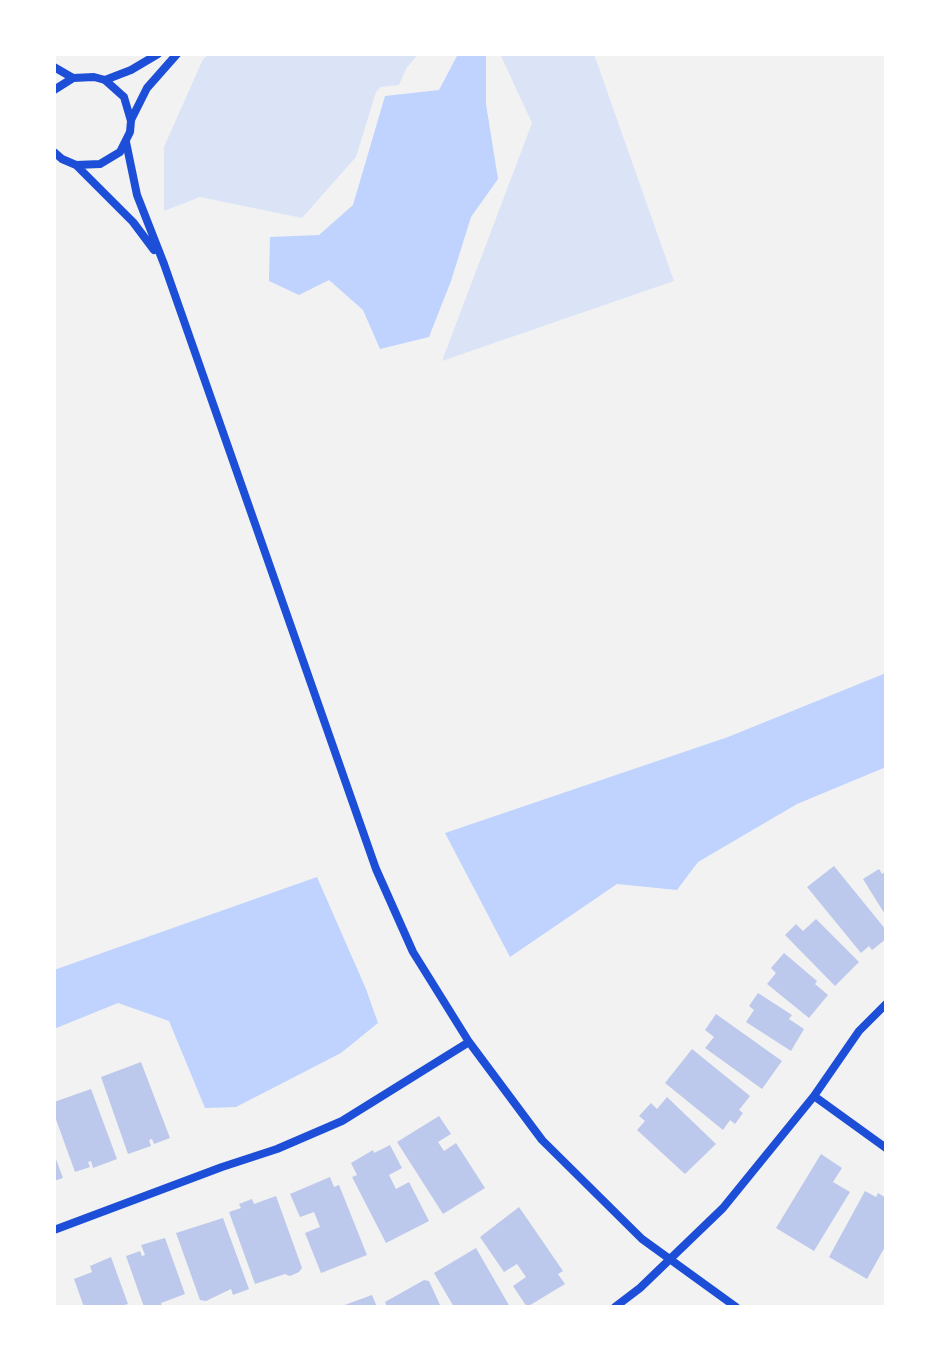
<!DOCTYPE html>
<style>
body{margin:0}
#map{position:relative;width:940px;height:1361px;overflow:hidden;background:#f2f2f2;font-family:"Zilla Slab",serif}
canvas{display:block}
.frame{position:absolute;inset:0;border:56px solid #fff;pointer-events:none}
</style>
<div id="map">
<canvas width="940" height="1361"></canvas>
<div class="frame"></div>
</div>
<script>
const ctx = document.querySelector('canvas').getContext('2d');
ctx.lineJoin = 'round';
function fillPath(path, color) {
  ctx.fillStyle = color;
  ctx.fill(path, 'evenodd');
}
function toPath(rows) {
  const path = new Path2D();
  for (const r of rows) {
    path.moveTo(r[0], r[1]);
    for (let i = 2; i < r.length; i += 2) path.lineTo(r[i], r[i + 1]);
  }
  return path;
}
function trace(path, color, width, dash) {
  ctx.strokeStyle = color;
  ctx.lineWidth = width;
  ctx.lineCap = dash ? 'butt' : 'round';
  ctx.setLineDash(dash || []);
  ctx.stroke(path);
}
fillPath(toPath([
 [210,54,418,54,406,69,399,85,381,87,376,92,356,157,302,218,200,197,164,211,164,147,203,59],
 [500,54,594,54,674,281,442,361,532,123]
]), '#dbe4f7');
fillPath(toPath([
 [458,54,486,54,486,104,498,179,471,217,451,281,429,337,380,349,363,310,329,280,299,295,269,281,270,237,319,235,353,205,385,96,439,90],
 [886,673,886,767,797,804,698,862,677,890,617,884,510,957,445,833,728,737],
 [317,877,366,989,378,1023,341,1053,236,1107,205,1108,169,1021,118,1003,54,1029,54,970]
]), '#bfd3fe');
fillPath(toPath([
 [834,866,886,930,886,939,872,950,869,946,861,953,807,887],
 [879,869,882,874,886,871,886,916,863,879],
 [816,919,859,962,835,986,785,935,796,924,803,931],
 [784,953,817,981,815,984,828,995,809,1018,767,984,776,973,771,968],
 [758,993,792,1015,789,1019,804,1029,791,1051,746,1022,754,1010,749,1006],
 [716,1014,782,1061,762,1089,705,1048,714,1037,705,1030],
 [692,1049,750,1096,739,1110,743,1113,735,1124,730,1120,723,1130,665,1083],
 [141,1062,170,1138,154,1144,152,1139,149,1140,151,1146,128,1154,101,1077],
 [91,1089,117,1159,93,1168,91,1161,88,1162,90,1167,75,1172,54,1114,54,1102],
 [667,1097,716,1144,685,1174,637,1130,645,1121,639,1116,651,1103,657,1109],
 [439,1116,451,1134,438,1142,444,1151,456,1143,485,1188,443,1214,397,1142],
 [390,1145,402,1168,389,1175,396,1189,409,1182,429,1221,386,1243,352,1177,357,1175,351,1163,373,1150,374,1153],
 [54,1154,63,1178,54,1181],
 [821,1154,842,1168,833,1182,850,1192,814,1251,776,1228],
 [330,1177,334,1187,339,1185,367,1255,321,1273,305,1233,320,1227,314,1212,300,1217,290,1194],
 [865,1191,876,1197,878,1193,886,1198,884,1209,886,1211,886,1245,867,1279,829,1257],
 [276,1196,302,1268,299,1272,290,1276,285,1274,255,1284,229,1212,241,1208,239,1204,252,1199,254,1204],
 [519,1207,563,1271,558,1274,565,1284,527,1307,513,1286,526,1277,517,1264,504,1272,480,1237],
 [223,1218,249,1289,233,1295,231,1289,206,1301,200,1300,176,1233],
 [165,1238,185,1294,161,1303,162,1307,144,1307,126,1256,140,1251,142,1256,145,1255,141,1245],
 [476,1248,510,1307,454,1307,434,1273],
 [111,1257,128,1304,118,1307,84,1307,74,1279,92,1272,90,1266],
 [424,1280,429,1281,441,1307,387,1307,385,1302],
 [372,1295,377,1307,339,1307]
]), '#bdc9ec');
trace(toPath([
 [54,67,73,78],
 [105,80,131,70,158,54],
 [54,90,73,78,94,77,105,80,124,97,131,121,130,132,120,152,100,164,76,165,62,159,54,152],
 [131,120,147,88,177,54],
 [126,142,137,195,164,264,376,869,413,952,469,1042,542,1140,642,1239,736,1307],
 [77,166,133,222,154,250],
 [814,1096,886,1148],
 [54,1230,222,1167,277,1149,342,1121,469,1042],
 [615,1307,640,1288,723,1208,814,1096,859,1031,886,1004]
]), '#1d4ed8', 8);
</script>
